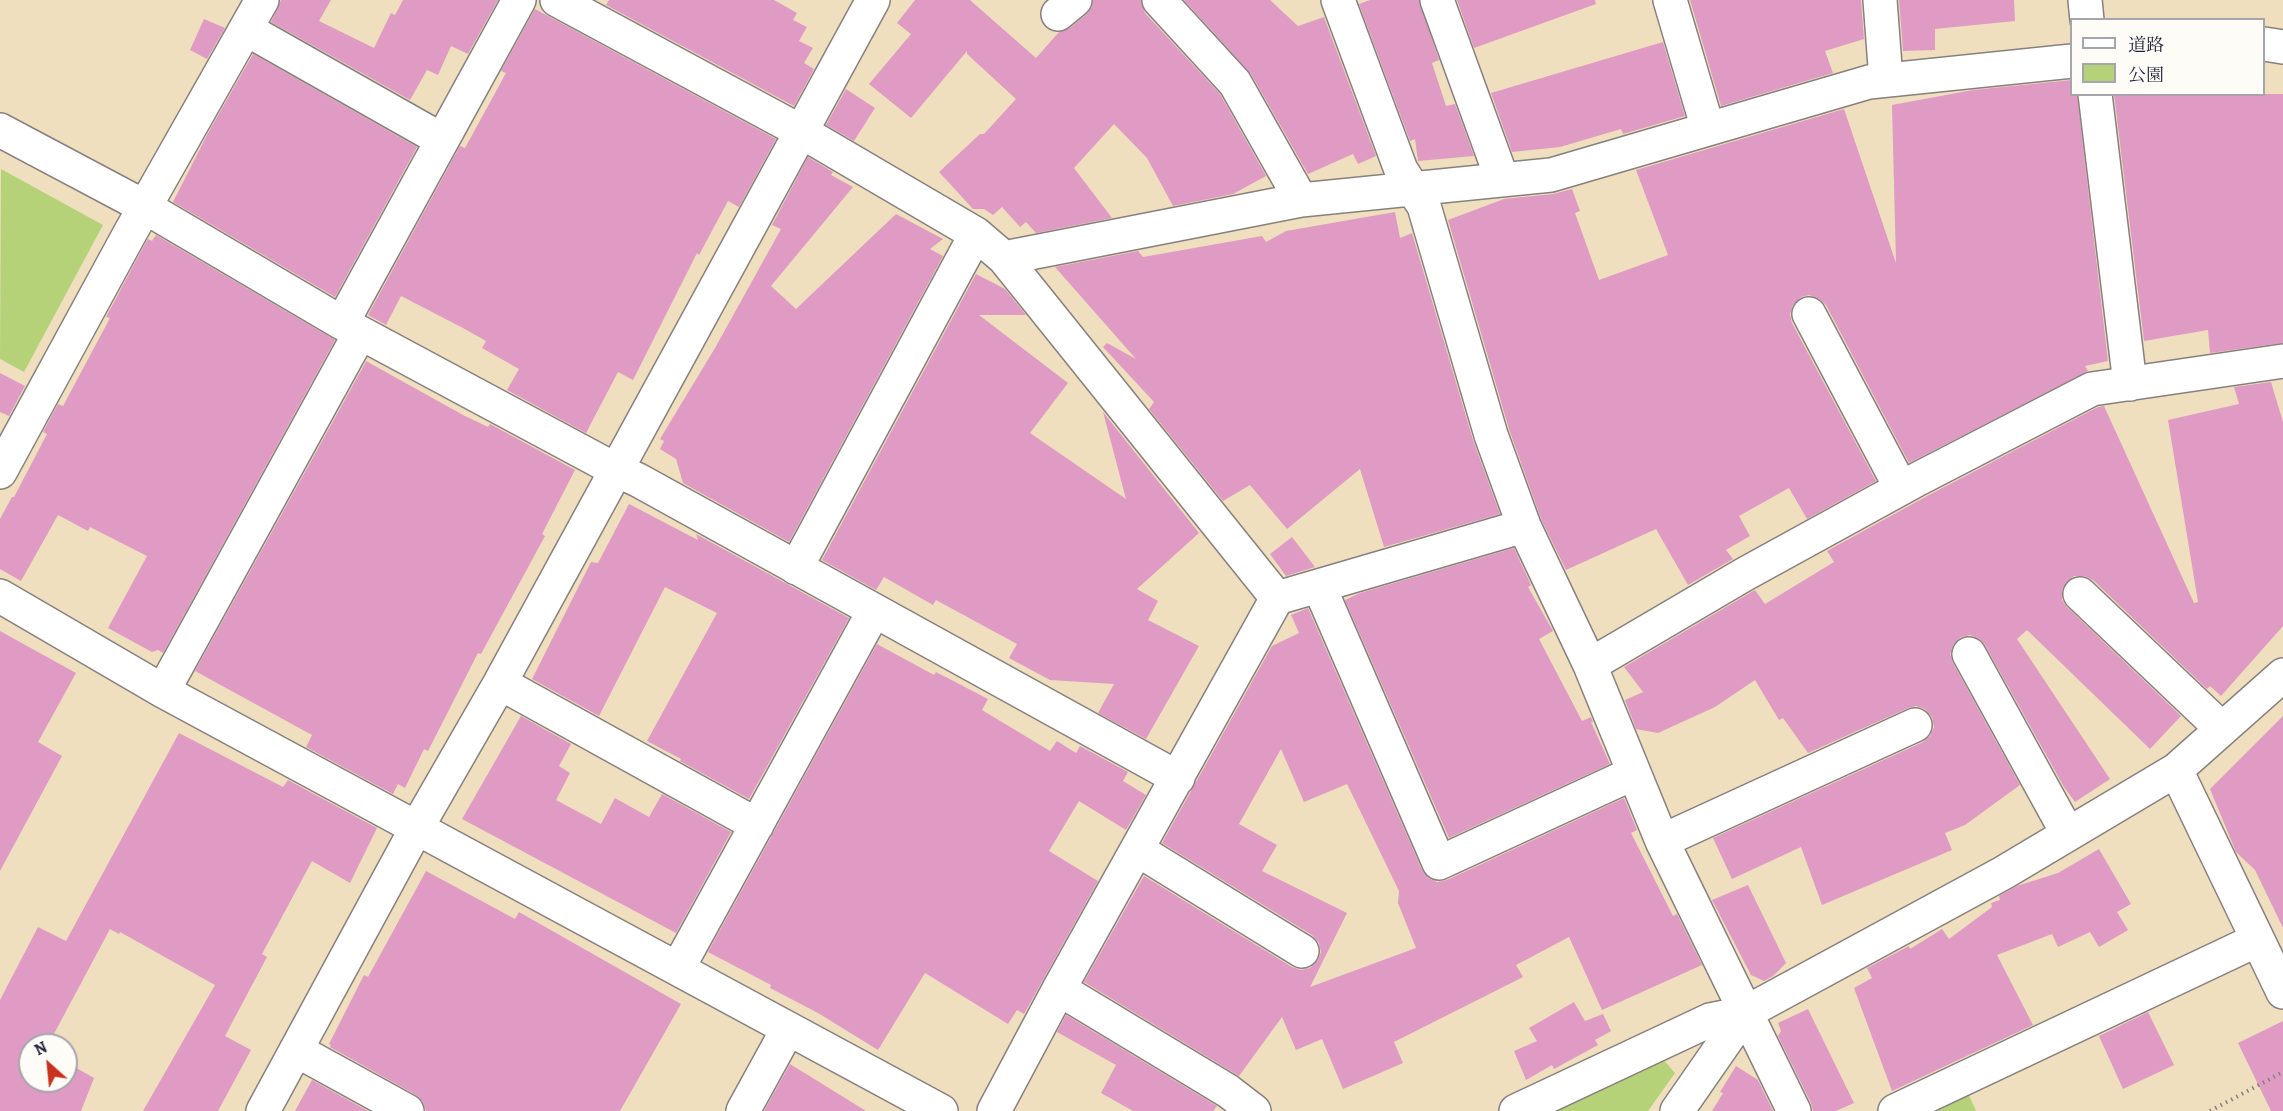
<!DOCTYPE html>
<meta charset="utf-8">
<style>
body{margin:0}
#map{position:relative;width:2283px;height:1111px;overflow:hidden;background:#efdfbf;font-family:Alegreya,"Noto Serif JP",serif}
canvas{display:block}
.legend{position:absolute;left:2070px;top:18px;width:195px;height:78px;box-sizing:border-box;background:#fdfcf7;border:2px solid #a5a5ac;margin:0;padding:8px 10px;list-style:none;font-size:18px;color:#22223b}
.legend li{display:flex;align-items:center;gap:12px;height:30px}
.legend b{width:30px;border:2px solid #a5a5ac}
.north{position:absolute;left:18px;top:1033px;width:60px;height:60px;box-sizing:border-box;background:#fdfcf7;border:2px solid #a5a5ac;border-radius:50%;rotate:333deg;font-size:16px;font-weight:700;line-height:24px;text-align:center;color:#22223b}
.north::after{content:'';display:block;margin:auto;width:21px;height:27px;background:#c8321e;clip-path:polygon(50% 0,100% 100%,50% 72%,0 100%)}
</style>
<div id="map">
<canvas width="2283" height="1111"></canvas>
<ul class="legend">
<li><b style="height:8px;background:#fff"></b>道路</li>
<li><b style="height:16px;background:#b5d279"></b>公園</li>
</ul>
<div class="north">N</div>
</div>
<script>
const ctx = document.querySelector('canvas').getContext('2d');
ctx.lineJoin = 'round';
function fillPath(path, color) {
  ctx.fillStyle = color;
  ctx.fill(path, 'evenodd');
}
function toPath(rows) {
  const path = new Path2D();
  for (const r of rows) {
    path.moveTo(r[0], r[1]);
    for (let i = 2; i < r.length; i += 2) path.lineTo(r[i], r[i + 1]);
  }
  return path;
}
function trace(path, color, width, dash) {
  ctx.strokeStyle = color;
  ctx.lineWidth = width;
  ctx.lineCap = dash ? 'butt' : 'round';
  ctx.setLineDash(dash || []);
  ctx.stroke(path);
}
fillPath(toPath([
 [1,169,103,225,24,372,0,359],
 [1661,1057,1675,1073,1648,1111,1550,1111],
 [1968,1093,1976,1111,1929,1111]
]), '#b5d279');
fillPath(toPath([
 [281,0,331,0,319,21,374,48,391,13,395,15,403,0,498,0,468,54,451,46,438,75,427,70,410,100,271,22],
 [609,0,774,0,797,13,793,20,807,27,799,41,813,48,804,63,814,69,794,106,606,5],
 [915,0,970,0,1036,58,1059,32,1070,28,1087,14,1092,7,1093,0,1141,0,1145,13,1220,94,1266,176,1233,194,1173,206,1147,158,1114,124,1074,168,1112,218,1036,233,1026,222,1020,227,1002,207,993,215,984,209,973,209,939,172,980,134,984,134,1016,99,967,54,967,51,911,118,869,84,911,34,897,23],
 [1184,0,1270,0,1298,26,1324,17,1376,156,1358,164,1353,154,1308,174,1251,74],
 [1370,0,1419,0,1439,60,1432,63,1446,106,1455,104,1474,156,1418,161,1415,139,1410,141,1359,4],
 [1457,0,1595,0,1596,4,1474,48],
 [1690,0,1861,0,1864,39,1825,51,1833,73,1721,106],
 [1899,0,2014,0,2015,21,1935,29,1935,50,1903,51],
 [535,9,776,139,739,207,728,201,699,255,697,253,633,380,618,372,586,433,507,390,519,369,482,348,486,341,463,328,401,296,386,325,368,315,460,146,465,148,506,73,501,71],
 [204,19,225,28,207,59,190,50],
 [1663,42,1685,116,1623,134,1621,129,1560,147,1512,152,1491,93],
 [253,54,417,147,335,297,173,202,208,133],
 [2072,80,2072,94,2077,94,2108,361,2085,366,2088,371,1909,463,1826,305,1818,298,1809,295,1801,297,1793,305,1790,314,1792,323,1876,481,1807,519,1789,488,1739,516,1750,536,1726,550,1733,559,1688,585,1656,529,1566,570,1541,519,1509,429,1448,220,1504,199,1553,194,1572,189,1580,211,1575,213,1599,280,1668,255,1636,170,1844,109,1896,263,1892,105,1973,90],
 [846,89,875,108,854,141,826,125],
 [2114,94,2283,94,2283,343,2210,353,2208,330,2144,341],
 [808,157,833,172,831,175,853,187,771,286,796,309,896,214,943,239,930,249,943,256,789,542,683,483,676,459,660,449,664,441,660,439,715,348,781,229,772,225],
 [1395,212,1400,238,1412,233,1473,440,1500,514,1384,547,1360,469,1287,529,1250,485,1223,501,1149,409,1154,402,1103,347,1107,343,1136,359,1055,267,1138,251,1143,257,1262,236,1266,242,1286,231],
 [156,235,335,340,163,653,158,650,152,652,108,628,147,556,90,527,88,531,58,515,21,581,0,569,0,519,12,497,14,497,47,434,43,432,58,404,63,406,110,318,106,317,146,242,148,239,152,241],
 [976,274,1005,289,1026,315,979,315,1068,383,1030,433,1126,499,1103,412,1199,533,1137,589,1158,601,1148,620,1199,646,1146,739,1098,713,1114,684,1050,680,1009,658,1017,644,936,600,933,605,884,577,876,590,822,560],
 [368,358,366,361,463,415,488,427,490,424,575,470,542,534,545,536,481,654,478,653,428,751,424,749,405,788,398,784,393,794,306,747,312,735,195,671],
 [0,373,25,386,9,416,0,412],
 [2271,382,2283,422,2283,626,2221,696,2210,686,2207,689,2093,580,2084,576,2074,576,2066,582,2062,590,2062,600,2067,607,2181,716,2150,749,2027,630,2017,639,2110,779,2075,802,2064,787,1985,645,1978,638,1970,635,1961,637,1953,645,1950,654,1953,663,2020,785,1965,825,1945,833,1952,850,1822,905,1801,847,1732,879,1713,838,1923,742,1930,736,1934,727,1932,717,1925,709,1916,706,1908,708,1808,753,1783,718,1779,720,1755,680,1715,707,1658,733,1636,729,1625,700,1643,692,1624,667,1755,590,1765,604,1834,562,1827,551,1927,496,2098,407,2104,406,2194,603,2198,602,2168,420,2239,404,2234,387],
 [629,504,698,540,696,534,849,618,749,799,680,761,681,759,647,741,717,613,665,587,599,716,532,679,591,562,598,563],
 [1292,537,1315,567,1286,576,1270,554],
 [1514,548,1531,585,1528,587,1553,631,1539,639,1582,721,1591,717,1593,722,1591,722,1610,764,1449,838,1345,600,1360,593],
 [1308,608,1422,870,1428,878,1437,882,1447,880,1624,798,1637,830,1631,833,1673,916,1677,914,1702,965,1602,1010,1569,937,1516,965,1523,977,1394,1042,1403,1063,1343,1089,1322,1039,1296,1050,1282,1017,1239,1076,1084,982,1144,876,1292,967,1301,970,1310,968,1318,960,1321,952,1319,943,1312,935,1162,843,1272,646,1299,633,1291,615],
 [1281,749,1304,802,1347,784,1399,891,1398,903,1416,948,1310,987,1347,913,1262,871,1277,845,1239,824],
 [0,631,76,673,38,742,62,756,0,871],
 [877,644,934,675,936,672,988,699,982,710,1050,751,1057,741,1076,753,1080,746,1128,772,1123,781,1146,795,1126,830,1079,801,1049,851,1098,881,1024,1014,1017,1010,1008,1024,925,973,878,1050,818,1013,770,988,771,985,708,952],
 [521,716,571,744,559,766,570,773,556,800,601,824,615,798,649,817,662,794,731,832,676,933,462,819],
 [2283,716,2283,928,2255,870,2236,852,2210,789],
 [179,733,283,787,288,780,377,828,350,883,312,861,262,954,267,957,225,1036,251,1050,218,1111,143,1111,215,985,120,932,119,934,110,929,48,1045,30,1045,30,1081,66,1081,66,1062,94,1078,81,1111,0,1111,0,1000,38,927,66,941],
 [2099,849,2131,904,2117,912,2128,930,2099,947,2090,932,2058,947,2052,934,1997,955,2033,1025,1892,1091,1854,988,1872,978,1867,968,1909,946,1910,949,1942,929,1949,939,1992,907,1991,903,2000,900,1999,896,2017,886,2058,873],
 [426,871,515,919,519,912,681,1004,620,1111,426,1111,423,1102,416,1095,330,1047,331,1045,329,1044,364,975,368,977],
 [1748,885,1786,963,1773,976,1764,981,1751,975,1712,900],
 [1574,1002,1585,1021,1603,1014,1611,1031,1595,1040,1598,1045,1554,1069,1552,1065,1526,1080,1514,1051,1537,1041,1529,1028],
 [1808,1009,1854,1103,1836,1111,1813,1111,1811,1103,1778,1036,1781,1031,1778,1023],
 [2148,1012,2174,1065,2123,1089,2099,1036],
 [1066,1015,1217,1106,1213,1111,1133,1111,1101,1093,1116,1065,1057,1032],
 [2283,1021,2283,1111,2271,1111,2238,1043],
 [790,1064,866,1111,764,1111],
 [1736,1066,1758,1080,1773,1111,1712,1111,1723,1093,1720,1092],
 [312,1080,368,1111,295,1111]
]), '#df9bc3');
const minor = toPath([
 [557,0,802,132,976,234,1004,258,1301,200,1551,175,1869,82,2072,61],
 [1159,0,1235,83,1301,200],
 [1338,0,1401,170,1424,206,1491,435,1524,526,1590,665,1662,841,1794,1111],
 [1437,0,1502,179],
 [1670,0,1708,129],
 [1880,0,1886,80],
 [2085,0,2087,20],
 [1058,14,1075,0],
 [246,29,442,140],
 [2264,44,2283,47],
 [2095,94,2130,384],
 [0,130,145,207,342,323,616,470,638,480,1178,778],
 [1004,258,1277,598],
 [1809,314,1901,488],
 [342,323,519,0],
 [0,472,130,233,262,0],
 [796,568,976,234],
 [1319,586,1439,863,1634,773],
 [2080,594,2222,729],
 [0,596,163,691,941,1111],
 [1969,654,2068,834],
 [1590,665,1745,574,1918,479,2092,389,2283,361],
 [500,683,757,825],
 [163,691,360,333],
 [2176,770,2283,992],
 [1662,841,1915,725],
 [1138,850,1302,951],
 [678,968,874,611],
 [1059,989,1228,1091,1254,1111],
 [296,1050,407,1111],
 [263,1111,416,829,500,683,873,0],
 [743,1111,788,1029],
 [994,1111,1059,989,1277,598,1524,526],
 [1516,1111,1710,1020,1745,1013,2003,873,2176,770,2283,675],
 [1677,1111,1745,1013],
 [1895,1111,2257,940]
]);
trace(minor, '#88807d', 36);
trace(toPath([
 [2210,1111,2283,1072]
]), '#88807d', 4, [1.5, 4.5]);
trace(minor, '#fff', 33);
</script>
